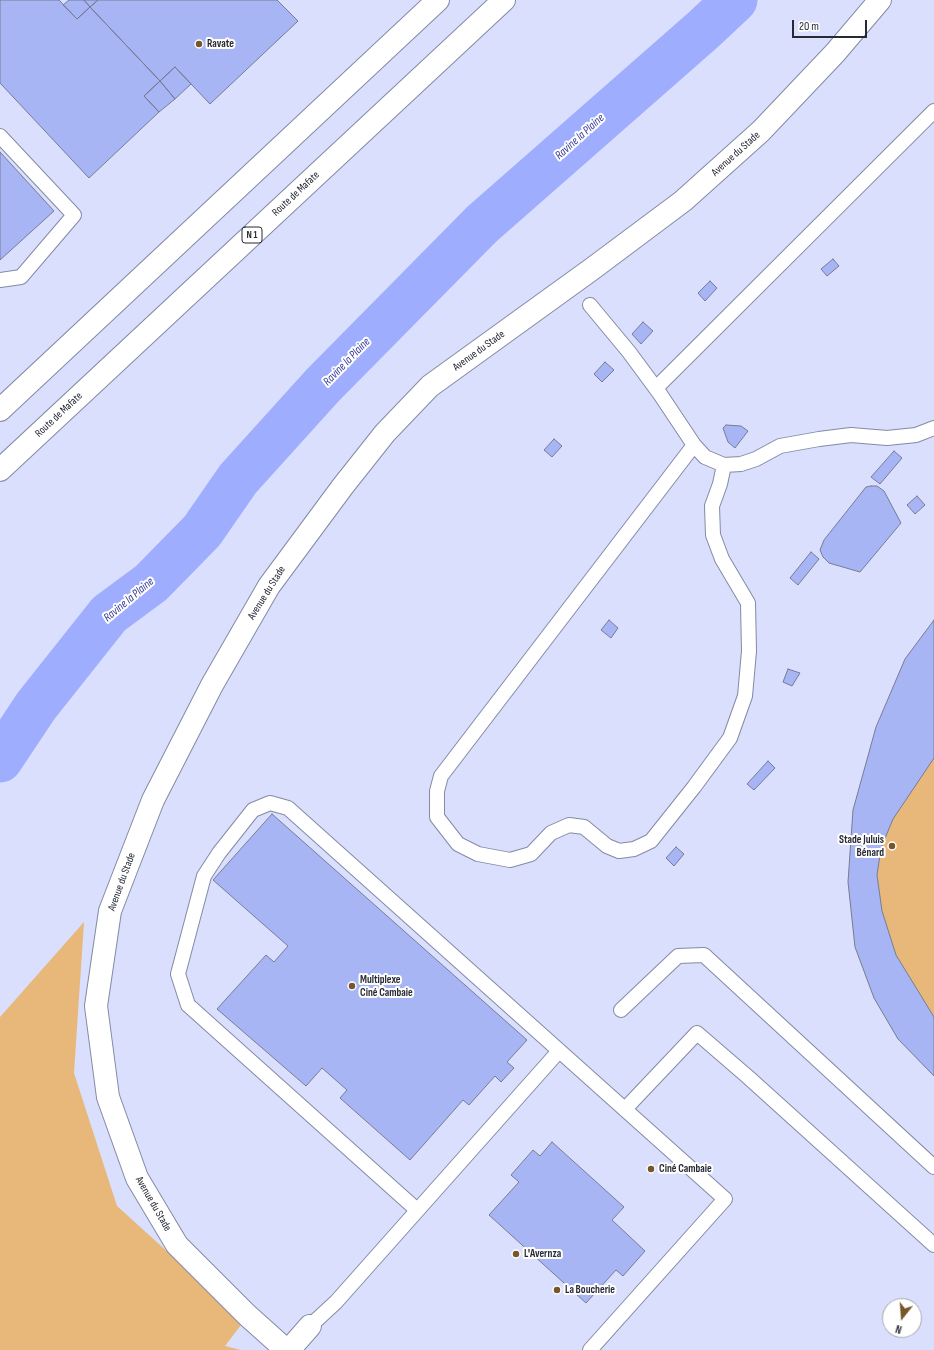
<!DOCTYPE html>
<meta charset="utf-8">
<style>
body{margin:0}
#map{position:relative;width:934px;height:1350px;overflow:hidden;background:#d9dffc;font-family:"Sofia Sans Condensed",sans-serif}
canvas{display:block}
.north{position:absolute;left:882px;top:1298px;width:40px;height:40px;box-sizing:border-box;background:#fff;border:1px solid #a9a9ae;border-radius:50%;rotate:197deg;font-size:11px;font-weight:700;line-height:16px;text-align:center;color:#272934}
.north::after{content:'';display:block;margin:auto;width:14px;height:18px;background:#76572c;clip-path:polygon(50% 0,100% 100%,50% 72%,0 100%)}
.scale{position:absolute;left:792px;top:20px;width:75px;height:18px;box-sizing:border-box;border:2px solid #272934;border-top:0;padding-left:5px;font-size:12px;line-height:14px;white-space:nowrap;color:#272934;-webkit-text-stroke:3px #fff;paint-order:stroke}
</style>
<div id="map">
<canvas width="934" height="1350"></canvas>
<div class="north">N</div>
<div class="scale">20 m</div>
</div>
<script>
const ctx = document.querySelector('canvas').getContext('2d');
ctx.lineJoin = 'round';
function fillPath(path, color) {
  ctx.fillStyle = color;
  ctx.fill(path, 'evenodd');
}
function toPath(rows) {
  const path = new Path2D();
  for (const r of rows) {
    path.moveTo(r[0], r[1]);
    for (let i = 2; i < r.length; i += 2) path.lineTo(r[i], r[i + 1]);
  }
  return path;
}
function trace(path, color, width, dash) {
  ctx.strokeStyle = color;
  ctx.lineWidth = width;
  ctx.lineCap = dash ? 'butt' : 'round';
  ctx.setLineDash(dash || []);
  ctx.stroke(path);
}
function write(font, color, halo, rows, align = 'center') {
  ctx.font = font + ' "Sofia Sans Condensed",sans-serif';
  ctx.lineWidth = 4;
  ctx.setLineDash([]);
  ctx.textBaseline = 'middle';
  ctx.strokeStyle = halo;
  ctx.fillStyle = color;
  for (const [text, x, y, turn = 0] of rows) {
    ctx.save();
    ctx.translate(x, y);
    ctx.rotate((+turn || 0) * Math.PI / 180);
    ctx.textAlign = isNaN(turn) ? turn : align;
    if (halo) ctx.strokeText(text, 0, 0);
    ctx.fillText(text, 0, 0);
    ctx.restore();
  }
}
fillPath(toPath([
 [934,620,934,1076,898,1039,874,998,855,947,848,882,853,810,876,727],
 [84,922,74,1073,117,1206,244,1321,225,1346,241,1350,0,1350,0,1017]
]), '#e7b87a');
trace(toPath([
 [0,760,36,706,109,614,151,583,202,531,238,479,323,385,482,224,703,30,735,0]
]), '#9eadfd', 45);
const building = toPath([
 [0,0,59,0,77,19,90,7,160,81,144,96,159,112,89,178,0,83,0,0],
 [69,0,84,0,90,7,77,19,63,5,69,0],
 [84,0,98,0,90,7,84,0],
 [98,0,277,0,298,21,210,104,175,67,160,81,90,7,98,0],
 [175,67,191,84,175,99,160,81,175,67],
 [160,81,175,99,159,112,144,96,160,81],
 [0,152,54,211,0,260,0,152],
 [833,259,839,266,827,276,821,269,833,259],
 [710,281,717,288,705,301,698,293,710,281],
 [643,322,653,331,641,344,632,334,643,322],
 [605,362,614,370,602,382,594,374,605,362],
 [726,425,741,426,748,431,735,448,728,442,723,428,726,425],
 [554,439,562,446,552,457,544,450,554,439],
 [894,451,902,458,880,484,871,477,894,451],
 [871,486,877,486,884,491,901,523,860,572,829,563,823,557,820,550,824,540,866,487,871,486],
 [917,496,925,505,915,514,907,505,917,496],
 [811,552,819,559,798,585,790,578,811,552],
 [609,620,618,628,611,638,601,630,609,620],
 [934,620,934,758,893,819,881,848,877,875,882,911,896,955,934,1017,934,1076,898,1039,874,998,855,947,848,882,853,810,876,727,905,659,934,620],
 [788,669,800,673,792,686,783,682,788,669],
 [768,761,775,768,754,790,747,784,768,761],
 [272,814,527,1040,507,1062,514,1068,501,1082,495,1076,469,1105,463,1100,410,1160,340,1098,347,1090,322,1068,306,1086,217,1009,266,955,274,962,288,946,213,880,272,814],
 [676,847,684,854,674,866,666,858,676,847],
 [552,1142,624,1207,612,1220,645,1251,623,1276,616,1270,586,1303,489,1215,519,1182,511,1175,533,1150,540,1156,552,1142]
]);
fillPath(building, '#a8b5f5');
trace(building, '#767c95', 1);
const lane = toPath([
 [0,136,74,215,21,277,0,280],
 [590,305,629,352,660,394,694,445,705,457,724,465,741,464,756,459,780,446,819,439,851,435,887,438,916,435,934,428],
 [656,388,934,111],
 [694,445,441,776,437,791,437,817,458,844,478,854,510,860,531,854,551,833,569,825,584,827,607,846,619,851,634,849,651,841,694,787,730,738,745,696,749,651,748,603,722,559,713,535,712,506,720,484,724,465],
 [621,1010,678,956,704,955,934,1167],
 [625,1109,697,1033,748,1077,934,1245],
 [417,1210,188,1005,178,974,204,876,219,853,253,810,270,803,288,808,725,1199,590,1350],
 [310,1326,336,1302,559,1051]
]);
const secondary = toPath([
 [286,1350,247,1315,177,1245,137,1178,108,1097,96,1006,110,911,153,800,212,685,269,586,343,486,385,433,430,386,592,269,683,201,761,131,835,53,880,0]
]);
const highway = toPath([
 [0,410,438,0],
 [0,470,504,0],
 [289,1350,310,1326]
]);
trace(lane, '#858aa4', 16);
trace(secondary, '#858aa4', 24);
trace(highway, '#858aa4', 24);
trace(lane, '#fff', 14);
trace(secondary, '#fff', 22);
trace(highway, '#fff', 22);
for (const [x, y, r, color] of [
 [199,44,4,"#76572c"],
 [892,846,4,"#76572c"],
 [352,986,4,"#76572c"],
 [651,1169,4,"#76572c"],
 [516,1254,4,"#76572c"],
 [557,1290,4,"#76572c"]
]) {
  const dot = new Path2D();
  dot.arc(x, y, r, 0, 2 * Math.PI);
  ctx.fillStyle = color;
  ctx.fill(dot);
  trace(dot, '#fff', 1.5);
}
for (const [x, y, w] of [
 [252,235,20]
]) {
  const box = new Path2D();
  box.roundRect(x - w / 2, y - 8, w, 16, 3);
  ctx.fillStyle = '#fff';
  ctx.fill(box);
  trace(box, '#272934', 1);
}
write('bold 10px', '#272934', null, [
 ["N 1",252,235]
]);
write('bold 11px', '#272934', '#fff', [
 ["Ravate",207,44],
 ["Stade Juluis",884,840,"right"],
 ["Bénard",884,853,"right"],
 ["Multiplexe",360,980],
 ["Ciné Cambaie",360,993],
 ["Ciné Cambaie",659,1169],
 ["L'Avernza",524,1254],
 ["La Boucherie",565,1290]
], 'left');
write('11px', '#272934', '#fff', [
 ["Avenue du Stade",736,154,-42],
 ["Route de Mafate",296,194,-43],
 ["Avenue du Stade",479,351,-36],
 ["Route de Mafate",59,415,-43],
 ["Avenue du Stade",267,593,-58],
 ["Avenue du Stade",122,882,-70],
 ["Avenue du Stade",153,1204,60]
]);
write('italic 12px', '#373c97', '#fff', [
 ["Ravine la Plaine",580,137,-42],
 ["Ravine la Plaine",347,362,-46],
 ["Ravine la Plaine",129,600,-40]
]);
</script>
